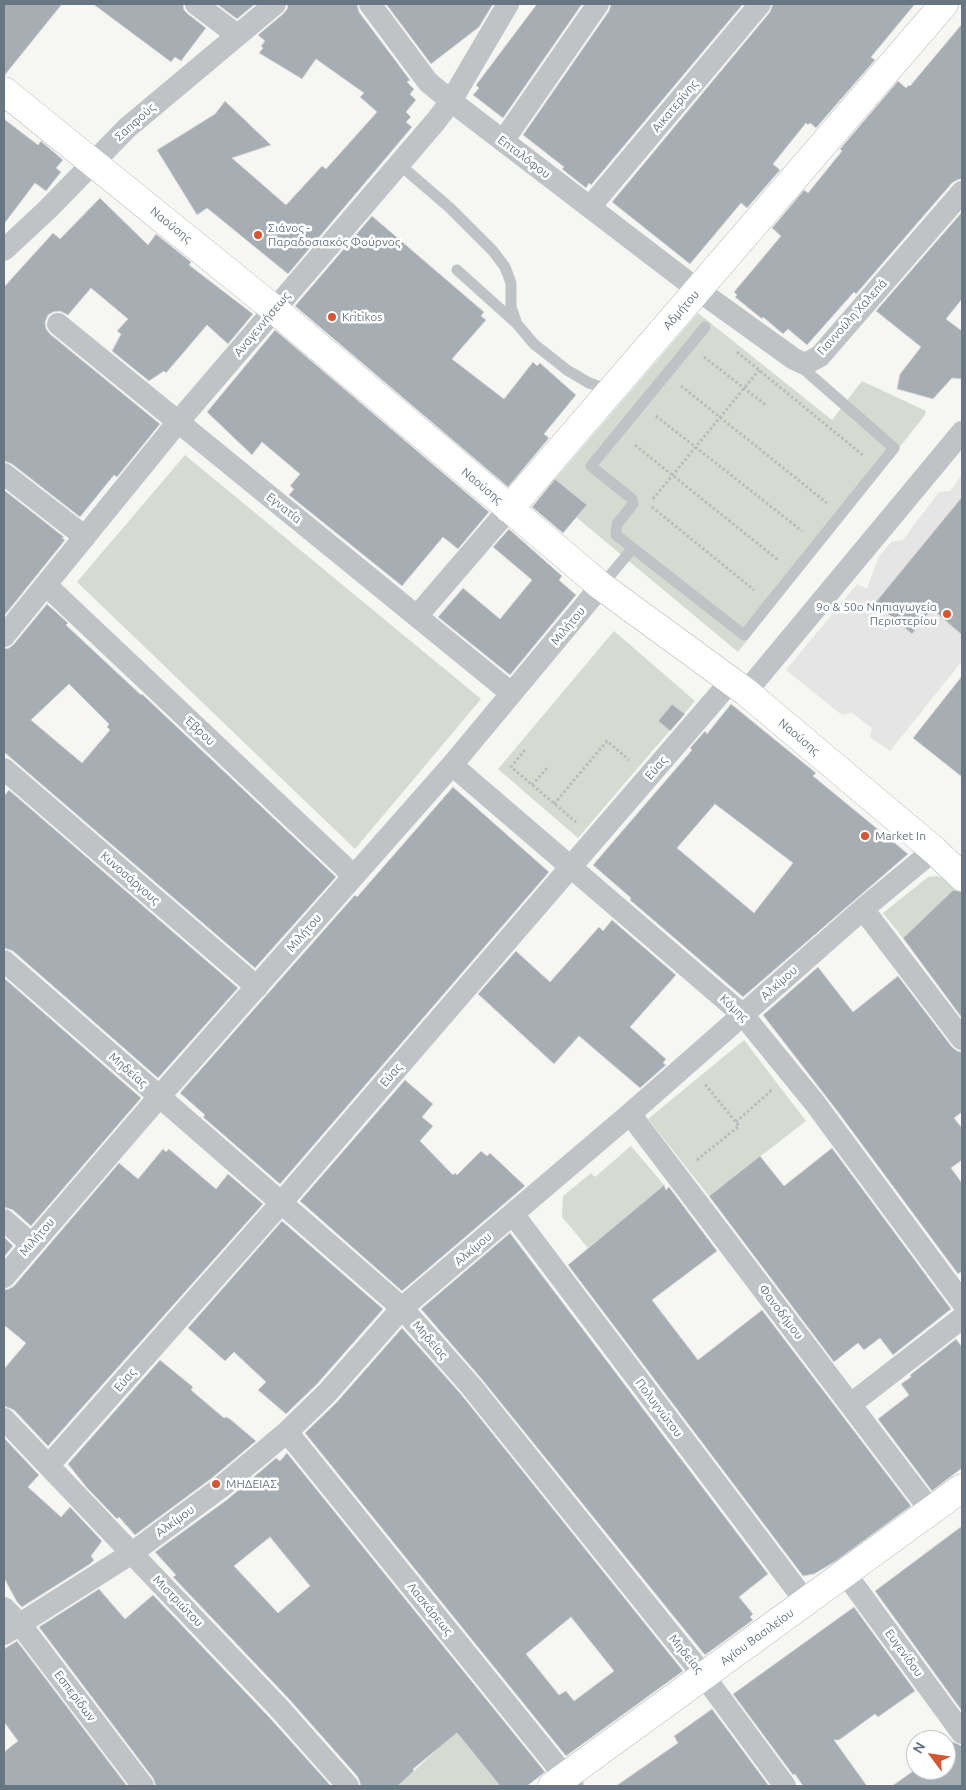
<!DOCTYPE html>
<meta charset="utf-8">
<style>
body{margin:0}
#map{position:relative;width:966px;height:1790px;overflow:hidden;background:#f6f6f3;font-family:Ubuntu,sans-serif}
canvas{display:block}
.frame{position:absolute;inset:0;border:5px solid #677682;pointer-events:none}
.north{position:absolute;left:906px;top:1730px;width:50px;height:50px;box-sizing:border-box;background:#fff;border:1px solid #c2c8cd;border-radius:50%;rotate:301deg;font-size:14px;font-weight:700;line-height:20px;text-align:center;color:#677682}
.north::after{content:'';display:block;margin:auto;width:18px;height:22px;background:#d55634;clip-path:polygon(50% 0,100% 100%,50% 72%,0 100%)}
</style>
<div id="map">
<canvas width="966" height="1790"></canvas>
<div class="frame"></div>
<div class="north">N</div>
</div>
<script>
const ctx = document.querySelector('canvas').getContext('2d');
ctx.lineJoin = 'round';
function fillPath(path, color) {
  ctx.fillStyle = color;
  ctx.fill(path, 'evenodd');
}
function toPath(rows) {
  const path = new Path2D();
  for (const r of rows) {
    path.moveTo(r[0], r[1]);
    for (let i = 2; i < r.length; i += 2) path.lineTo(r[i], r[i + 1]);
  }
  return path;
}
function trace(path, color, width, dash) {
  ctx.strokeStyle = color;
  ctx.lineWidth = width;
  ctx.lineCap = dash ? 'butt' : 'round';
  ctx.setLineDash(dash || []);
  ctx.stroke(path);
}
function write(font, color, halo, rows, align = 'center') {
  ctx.font = font + ' Ubuntu,sans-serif';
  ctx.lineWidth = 5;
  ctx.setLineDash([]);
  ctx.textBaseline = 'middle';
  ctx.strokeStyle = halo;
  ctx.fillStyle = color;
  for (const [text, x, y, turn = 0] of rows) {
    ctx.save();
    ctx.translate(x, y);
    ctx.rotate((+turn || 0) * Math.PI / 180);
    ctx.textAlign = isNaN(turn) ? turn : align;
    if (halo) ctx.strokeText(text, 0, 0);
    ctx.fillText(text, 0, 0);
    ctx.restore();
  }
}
fillPath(toPath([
 [962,475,962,661,890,751,870,737,872,728,852,713,842,715,786,670,857,584,867,589,878,558,891,542,903,540,939,492,950,491]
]), '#e4e5e4');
fillPath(toPath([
 [698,313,832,420,862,381,926,411,925,415,738,652,576,517,586,505,555,479],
 [185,455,481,699,355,849,77,582],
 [614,631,695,701,578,838,498,769],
 [938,876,944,879,955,888,903,938,883,913,928,877],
 [744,1040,806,1121,709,1196,648,1119],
 [631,1146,664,1185,588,1248,562,1217,563,1196,591,1173,595,1177],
 [457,1733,500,1786,398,1786,443,1744]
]), '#d6dbd2');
const building = toPath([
 [4,4,62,4,4,76,4,4],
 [93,4,183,4,184,10,188,14,206,28,181,61,175,57,171,62,93,4],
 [217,4,255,4,237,19,217,4],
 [288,4,357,4,359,12,410,80,407,82,414,89,410,94,416,100,406,112,411,117,406,122,412,127,288,274,207,208,197,215,157,150,215,114,225,101,271,145,232,158,286,205,322,166,326,169,377,112,360,97,364,93,316,59,302,79,259,53,263,48,261,46,265,41,258,35,283,14,287,9,288,4],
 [386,4,493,4,479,27,431,64,386,4],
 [537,4,582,4,503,118,473,95,479,88,476,85,537,4],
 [611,4,743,4,591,185,589,183,586,188,562,169,564,167,523,135,609,11,611,4],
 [773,4,915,4,871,57,875,60,816,128,810,123,808,125,806,123,773,164,780,170,747,208,741,203,690,264,612,202,770,12,773,4],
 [962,24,962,179,957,180,952,183,856,294,854,292,807,345,788,329,783,334,763,317,762,319,735,297,737,295,734,292,781,236,772,228,804,190,808,193,842,151,840,149,898,81,906,88,909,85,910,86,962,24],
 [4,119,38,145,41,141,63,160,56,168,61,172,46,191,35,183,4,224,4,119],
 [100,198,148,245,156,234,191,262,189,265,253,314,228,344,207,325,166,373,164,371,149,381,112,351,121,334,117,331,128,319,91,288,68,315,60,311,53,312,48,315,45,322,46,329,50,334,160,424,117,477,114,475,80,517,12,464,4,461,4,287,53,233,60,239,100,198],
 [962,212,962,299,946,319,962,331,962,379,952,378,933,399,897,389,900,374,921,347,876,311,962,212],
 [372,216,484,312,481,316,486,320,452,359,504,399,533,362,537,366,540,363,576,395,544,434,549,438,508,487,295,306,372,216],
 [275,330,489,512,458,549,443,537,402,586,289,495,294,489,290,486,300,474,262,442,252,455,207,412,275,330],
 [555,479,587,505,563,533,532,507,555,479],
 [4,490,64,537,62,538,65,540,4,616,4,490],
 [962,497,962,635,932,609,912,634,875,603,962,497],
 [509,529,562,576,559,580,576,595,510,675,438,617,463,588,500,619,532,580,493,547,509,529],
 [47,604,68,623,66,625,141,695,142,694,336,877,255,968,4,752,4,649,9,648,14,644,47,604],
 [69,684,109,724,107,727,110,730,82,763,31,720,69,684],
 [962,676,962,777,913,738,962,676],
 [672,704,685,714,670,731,658,721,672,704],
 [731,704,816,773,813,776,908,854,743,997,630,900,631,898,593,865,692,750,690,748,705,731,707,734,731,704],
 [715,804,793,863,754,913,677,848,715,804],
 [453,787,549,872,280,1184,203,1117,205,1115,180,1093,355,895,357,897,453,787],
 [9,790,238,988,158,1078,13,951,4,948,4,796,9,790],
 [953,890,962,892,962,1018,903,938,953,890],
 [612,920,676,975,630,1027,666,1059,663,1063,666,1065,640,1088,579,1036,554,1064,478,994,516,951,550,982,599,927,603,931,612,920],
 [818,967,853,1012,898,976,952,1047,957,1051,962,1052,962,1112,954,1118,962,1128,962,1160,951,1168,962,1183,962,1271,958,1274,838,1112,763,1015,818,967],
 [4,978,141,1098,31,1226,13,1210,4,1207,4,978],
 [405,1080,433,1104,422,1117,433,1126,420,1141,453,1175,455,1173,457,1175,481,1151,487,1156,490,1153,525,1186,402,1291,300,1201,405,1080],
 [832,1148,951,1309,893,1355,880,1338,864,1350,858,1343,834,1362,709,1196,760,1156,784,1186,832,1148],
 [163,1149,166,1152,169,1149,216,1189,228,1174,263,1204,48,1446,14,1410,4,1406,4,1369,26,1343,4,1325,4,1290,9,1289,14,1286,119,1163,138,1179,163,1149],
 [664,1185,666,1190,669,1187,717,1251,652,1300,698,1360,762,1310,911,1506,836,1561,814,1574,803,1576,568,1265,664,1185],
 [282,1221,383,1309,317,1384,286,1414,258,1390,266,1382,234,1352,225,1361,188,1328,282,1221],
 [510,1233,768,1574,739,1597,753,1614,750,1617,753,1620,705,1655,480,1377,421,1309,510,1233],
 [4,1237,13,1246,4,1257,4,1237],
 [402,1328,460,1393,683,1671,566,1756,305,1433,337,1402,402,1328],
 [571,1617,614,1671,574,1701,566,1691,559,1695,526,1654,571,1617],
 [956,1339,962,1347,962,1468,932,1491,878,1419,909,1395,901,1384,911,1377,910,1375,956,1339],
 [160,1360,193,1387,191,1390,224,1418,226,1417,230,1419,256,1441,212,1478,135,1535,119,1517,117,1519,87,1488,68,1464,160,1360],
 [4,1438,39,1475,28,1487,61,1517,70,1507,102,1541,91,1556,94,1560,90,1564,22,1607,17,1602,4,1578,4,1438],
 [287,1453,545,1772,527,1786,500,1786,457,1733,413,1769,414,1771,398,1786,361,1786,358,1777,289,1699,173,1577,176,1575,155,1552,228,1499,276,1458,280,1461,287,1453],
 [270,1537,310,1586,278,1613,234,1566,270,1537],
 [962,1526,962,1711,875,1591,962,1526],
 [99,1589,125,1619,153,1595,269,1717,331,1786,156,1786,153,1778,39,1627,99,1589],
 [854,1607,915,1691,878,1717,875,1714,839,1740,834,1740,867,1786,803,1786,795,1774,793,1775,733,1694,854,1607],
 [17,1641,127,1786,4,1786,4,1752,18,1741,4,1722,4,1649,17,1641],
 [712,1709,769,1786,616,1786,678,1743,674,1736,712,1709],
 [953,1742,962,1746,962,1786,892,1786,916,1769,946,1770,946,1747,953,1742]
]);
fillPath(building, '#a7aeb3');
trace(building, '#d7d7d6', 1);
const secondary = toPath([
 [4,91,274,309,601,586,746,692,934,850,962,877],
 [509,509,944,4],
 [552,1786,962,1488]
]);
trace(secondary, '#b2b7bb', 29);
trace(toPath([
 [737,352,864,456],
 [704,357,767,406],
 [681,386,827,503],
 [656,416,802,531],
 [635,445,778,560],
 [653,499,759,370],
 [652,507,754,590],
 [525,750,511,767,576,822],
 [532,785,547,768],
 [554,804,607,741,629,760],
 [736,1122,773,1089],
 [697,1160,739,1126,704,1083]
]), '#b9bcbe', 3, [2.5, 2.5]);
trace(toPath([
 [399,164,450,208,493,251,505,267,511,283,511,307,517,324,534,344,567,370,589,383,610,390],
 [457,270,515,322],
 [705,327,591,466,632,499,633,504,617,524,616,535,744,635,894,448,806,371,805,364],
 [601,586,633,548]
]), '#bfc3c6', 11);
trace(toPath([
 [196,4,237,35],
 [370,4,428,82,451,101,698,290,794,359,805,364,820,356,962,192],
 [503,141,598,4],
 [590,207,760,4],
 [4,250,48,209,127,128,275,4],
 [58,324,511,693],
 [4,474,85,537],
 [47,586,354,876],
 [417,616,509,509],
 [4,636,178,422,436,121,451,101,508,4],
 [746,692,962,432],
 [452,765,743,1015,814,1102,962,1302],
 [4,769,257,987],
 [863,909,962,1039],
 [4,961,402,1308,470,1385,704,1676,785,1786],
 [630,1114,931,1511],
 [513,1214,806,1602],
 [4,1220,31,1244],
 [4,1277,159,1097,452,765,601,586],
 [851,1404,962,1318],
 [4,1419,279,1708,348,1786],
 [287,1432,573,1786],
 [49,1465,281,1203,731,681],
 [845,1573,962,1733],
 [4,1608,20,1624,143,1786],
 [4,1634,132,1553,220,1488,287,1432,327,1393,402,1308,630,1114,863,909,934,850]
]), '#bfc3c6', 22);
trace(secondary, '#fff', 28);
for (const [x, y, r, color] of [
 [258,235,5,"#d55634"],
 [332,317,5,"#d55634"],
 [947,614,5,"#d55634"],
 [865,836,5,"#d55634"],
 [216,1484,5,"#d55634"]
]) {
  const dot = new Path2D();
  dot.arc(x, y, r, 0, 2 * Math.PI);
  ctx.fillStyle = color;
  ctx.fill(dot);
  trace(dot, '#fff', 2);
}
write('12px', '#677682', '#fff', [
 ["Αικατερίνης",675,106,-50],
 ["Σαπφούς",135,122,-42],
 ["Επταλόφου",524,157,37],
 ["Ναούσης",171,225,39],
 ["Αδμήτου",681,310,-49],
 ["Γιαννούλη Χαλεπά",852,317,-48],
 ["Αναγεννήσεως",262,324,-50],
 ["Ναούσης",482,486,40],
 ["Εγνατία",284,508,39],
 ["Μιλήτου",568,626,-50],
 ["Έβρου",200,731,43],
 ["Ναούσης",799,737,40],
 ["Εύας",656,768,-49],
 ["Κυνοσάργους",130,878,41],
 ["Μιλήτου",304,933,-49],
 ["Αλκίμου",779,983,-42],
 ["Κόμης",734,1008,43],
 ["Μηδείας",128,1070,41],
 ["Εύας",391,1075,-49],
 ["Μιλήτου",37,1237,-49],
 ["Αλκίμου",473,1249,-40],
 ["Φανοδήμου",781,1312,53],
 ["Μηδείας",430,1340,49],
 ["Εύας",125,1380,-49],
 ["Πολυγνώτου",659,1408,53],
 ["Αλκίμου",175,1521,-36],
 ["Μιστριώτου",178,1601,46],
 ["Λασκάρεως",430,1609,51],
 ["Αγίου Βασιλείου",757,1637,-36],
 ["Ευγενίδου",904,1653,54],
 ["Μηδείας",686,1654,51],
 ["Εσπερίδων",75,1696,53]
]);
write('12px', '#677682', '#fff', [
 ["Σιάνος -",268,228],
 ["Παραδοσιακός Φούρνος",268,242],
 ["Kritikos",342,317],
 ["9ο & 50ο Νηπιαγωγεία",937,607,"right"],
 ["Περιστερίου",937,621,"right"],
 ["Market In",875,836],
 ["ΜΗΔΕΙΑΣ",226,1484]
], 'left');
</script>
